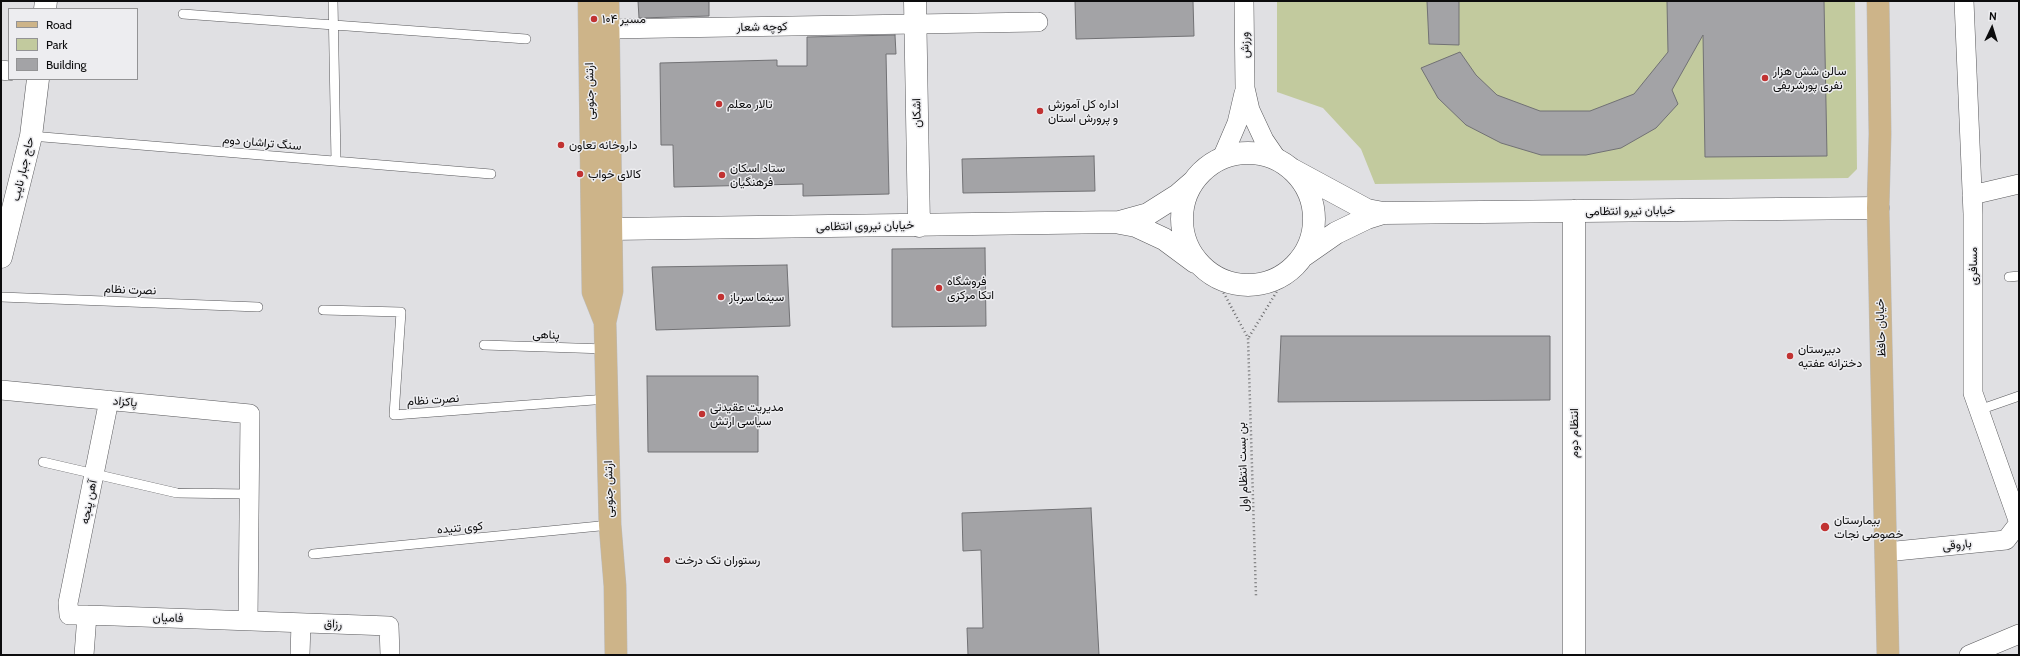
<!DOCTYPE html>
<meta charset="utf-8">
<style>
body{margin:0}
#map{position:relative;width:2020px;height:656px;overflow:hidden;background:#e0e0e3;font-family:Cabin,sans-serif}
canvas{display:block}
.frame{position:absolute;inset:0;border:2px solid #0c0c0d;pointer-events:none}
.legend{position:absolute;left:8px;top:8px;width:130px;height:72px;box-sizing:border-box;background:#ededf0;border:1px solid #939395;margin:0;padding:5px 7px;list-style:none;font-size:12px;color:#0c0c0d}
.legend li{display:flex;align-items:center;gap:8px;height:20px}
.legend b{width:20px;border:1px solid #939395}
.north{position:absolute;left:1972px;top:8px;width:40px;height:40px;-webkit-text-stroke:3px #ededf0;paint-order:stroke;rotate:4deg;font-size:11px;font-weight:700;line-height:16px;text-align:center;color:#0c0c0d}
.north::after{content:'';display:block;margin:auto;width:14px;height:18px;background:#0c0c0d;clip-path:polygon(50% 0,100% 100%,50% 72%,0 100%)}
</style>
<div id="map">
<canvas width="2020" height="656"></canvas>
<div class="frame"></div>
<ul class="legend">
<li><b style="height:5px;background:#cdb489"></b>Road</li>
<li><b style="height:11px;background:#c2ca9e"></b>Park</li>
<li><b style="height:11px;background:#a3a3a6"></b>Building</li>
</ul>
<div class="north">N</div>
</div>
<script>
const ctx = document.querySelector('canvas').getContext('2d');
ctx.lineJoin = 'round';
function fillPath(path, color) {
  ctx.fillStyle = color;
  ctx.fill(path, 'evenodd');
}
function toPath(rows) {
  const path = new Path2D();
  for (const r of rows) {
    if (r.length === 3) {
      path.moveTo(r[0] + r[2], r[1]);
      path.arc(r[0], r[1], r[2], 0, 2 * Math.PI);
      continue;
    }
    path.moveTo(r[0], r[1]);
    for (let i = 2; i < r.length; i += 2) path.lineTo(r[i], r[i + 1]);
  }
  return path;
}
function trace(path, color, width, dash) {
  ctx.strokeStyle = color;
  ctx.lineWidth = width;
  ctx.lineCap = dash ? 'butt' : 'round';
  ctx.setLineDash(dash || []);
  ctx.stroke(path);
}
function write(font, color, halo, rows, align = 'center') {
  ctx.font = font + ' Cabin,Vazirmatn,sans-serif';
  ctx.lineWidth = 3;
  ctx.setLineDash([]);
  ctx.textBaseline = 'middle';
  ctx.strokeStyle = halo;
  ctx.fillStyle = color;
  for (const [text, x, y, turn = 0] of rows) {
    ctx.save();
    ctx.translate(x, y);
    ctx.rotate((+turn || 0) * Math.PI / 180);
    ctx.textAlign = isNaN(turn) ? turn : align;
    if (halo) ctx.strokeText(text, 0, 0);
    ctx.fillText(text, 0, 0);
    ctx.restore();
  }
}
fillPath(toPath([
 [1277,1,1855,1,1857,169,1848,178,1375,184,1361,149,1323,108,1277,92]
]), '#c2ca9e');
const building = toPath([
 [638,1,709,1,709,16,639,18,638,1],
 [1075,1,1193,1,1194,36,1076,39,1075,1],
 [1427,1,1459,1,1459,45,1429,44,1427,1],
 [1667,1,1824,1,1827,156,1705,157,1703,35,1672,90,1678,104,1656,128,1621,148,1586,155,1541,155,1501,143,1466,125,1438,98,1421,68,1460,52,1476,75,1497,95,1540,111,1590,111,1634,94,1668,52,1667,1],
 [895,35,896,54,886,54,889,194,803,196,803,184,674,187,673,145,661,145,660,63,777,60,777,66,807,66,807,37,895,35],
 [1094,156,1095,191,963,193,962,159,1094,156],
 [985,248,986,326,892,327,892,249,985,248],
 [787,265,790,326,656,330,652,267,787,265],
 [1281,336,1550,336,1550,400,1278,402,1281,336],
 [647,376,758,376,758,452,648,452,647,376],
 [1091,508,1099,655,968,655,967,628,983,628,981,550,963,551,962,513,1091,508]
]);
fillPath(building, '#a3a3a6');
trace(building, '#717174', 1);
const service = toPath([
 [333,1,336,161],
 [183,14,526,39],
 [31,136,491,174],
 [2009,277,2019,276],
 [1,297,258,307],
 [323,310,401,312,394,415,607,399],
 [484,345,606,349],
 [1979,410,2019,396],
 [43,462,177,493,249,494],
 [313,554,610,525]
]);
const minor = toPath([
 [1244,1,1245,88,1250,110,1264,140,1277,159],
 [1964,1,1973,214,1973,393,2019,523],
 [608,29,1038,22],
 [1,70,9,71],
 [1222,158,1237,123,1244,93],
 [1972,195,2019,184],
 [1,390,250,414,248,621],
 [1886,552,2006,540,2019,523],
 [87,615,389,626,390,655],
 [84,655,87,615,69,615,68,603,109,400],
 [300,655,301,623],
 [1969,655,2019,634]
]);
const tertiary = toPath([
 [915,1,919,226],
 [45,9,46,1],
 [1248,219,66],
 [1293,170,1367,210,1383,213,1878,208],
 [1574,211,1574,655],
 [1120,223,1136,226,1164,239,1195,262],
 [612,229,1119,222,1148,214,1178,195,1193,182],
 [1303,256,1336,233,1367,218,1383,213],
 [1,257,31,136,38,79]
]);
const primary = toPath([
 [589,1,593,292,605,322],
 [608,1,612,291,605,322,610,525,615,586,616,655],
 [1878,1,1880,134,1878,208,1888,655]
]);
trace(service, '#58585b', 10);
trace(minor, '#58585b', 20);
trace(tertiary, '#58585b', 23);
trace(primary, '#bbb', 23);
trace(toPath([
 [1214,275,1248,338,1256,596],
 [1249,337,1290,270]
]), '#6c6c6e', 2.5, [1, 3]);
trace(service, '#fff', 9);
trace(minor, '#fff', 19);
trace(tertiary, '#fff', 22);
trace(primary, '#cdb489', 22);
for (const [x, y, r, color] of [
 [594,19,4,"#c13232"],
 [1765,78,4,"#c13232"],
 [719,104,4,"#c13232"],
 [1040,111,4,"#c13232"],
 [561,145,4,"#c13232"],
 [580,174,4,"#c13232"],
 [722,175,4,"#c13232"],
 [939,288,4,"#c13232"],
 [721,297,4,"#c13232"],
 [1790,356,4,"#c13232"],
 [702,414,4,"#c13232"],
 [1825,527,5,"#c13232"],
 [667,560,4,"#c13232"]
]) {
  const dot = new Path2D();
  dot.arc(x, y, r, 0, 2 * Math.PI);
  ctx.fillStyle = color;
  ctx.fill(dot);
  trace(dot, '#ededf0', 1.5);
}
write('12px', '#0c0c0d', '#ededf0', [
 ["مسیر ۱۰۴",602,19],
 ["سالن شش هزار",1773,71],
 ["نفری پورشریفی",1773,85],
 ["تالار معلم",727,104],
 ["اداره کل آموزش",1048,104],
 ["و پرورش استان",1048,118],
 ["داروخانه تعاون",569,145],
 ["ستاد اسکان",730,168],
 ["فرهنگیان",730,182],
 ["کالای خواب",588,174],
 ["فروشگاه",947,281],
 ["اتکا مرکزی",947,295],
 ["سینما سرباز",729,297],
 ["دبیرستان",1798,349],
 ["دخترانه عفتیه",1798,363],
 ["مدیریت عقیدتی",710,407],
 ["سیاسی ارتش",710,421],
 ["بیمارستان",1834,520],
 ["خصوصی نجات",1834,534],
 ["رستوران تک درخت",675,560]
], 'left');
write('12px', '#0c0c0d', '#ededf0', [
 ["کوچه شعار",762,27,-1],
 ["ورزش",1245,45,-91],
 ["ارتش جنوبی",590,91,-91],
 ["اشکان",917,113,-91],
 ["سنگ تراشان دوم",262,143,5],
 ["حاج جبار نایب",23,169,-77],
 ["خیابان نیرو انتظامی",1630,211,-1],
 ["خیابان نیروی انتظامی",865,226,-1],
 ["مسافری",1973,266,-90],
 ["نصرت نظام",130,290,2],
 ["خیابان حافظ",1881,328,-92],
 ["پناهی",546,335,2],
 ["نصرت نظام",433,400,-4],
 ["پاکزاد",125,402,5],
 ["انتظام دوم",1574,433,-90],
 ["بن بست انتظام اول",1243,467,-92],
 ["ارتش جنوبی",609,489,-91],
 ["آهن پنجه",89,502,-79],
 ["کوی تنیده",460,528,-5],
 ["باروقی",1957,545,-6],
 ["فامیان",168,618,2],
 ["رزاق",333,624,2]
]);
</script>
